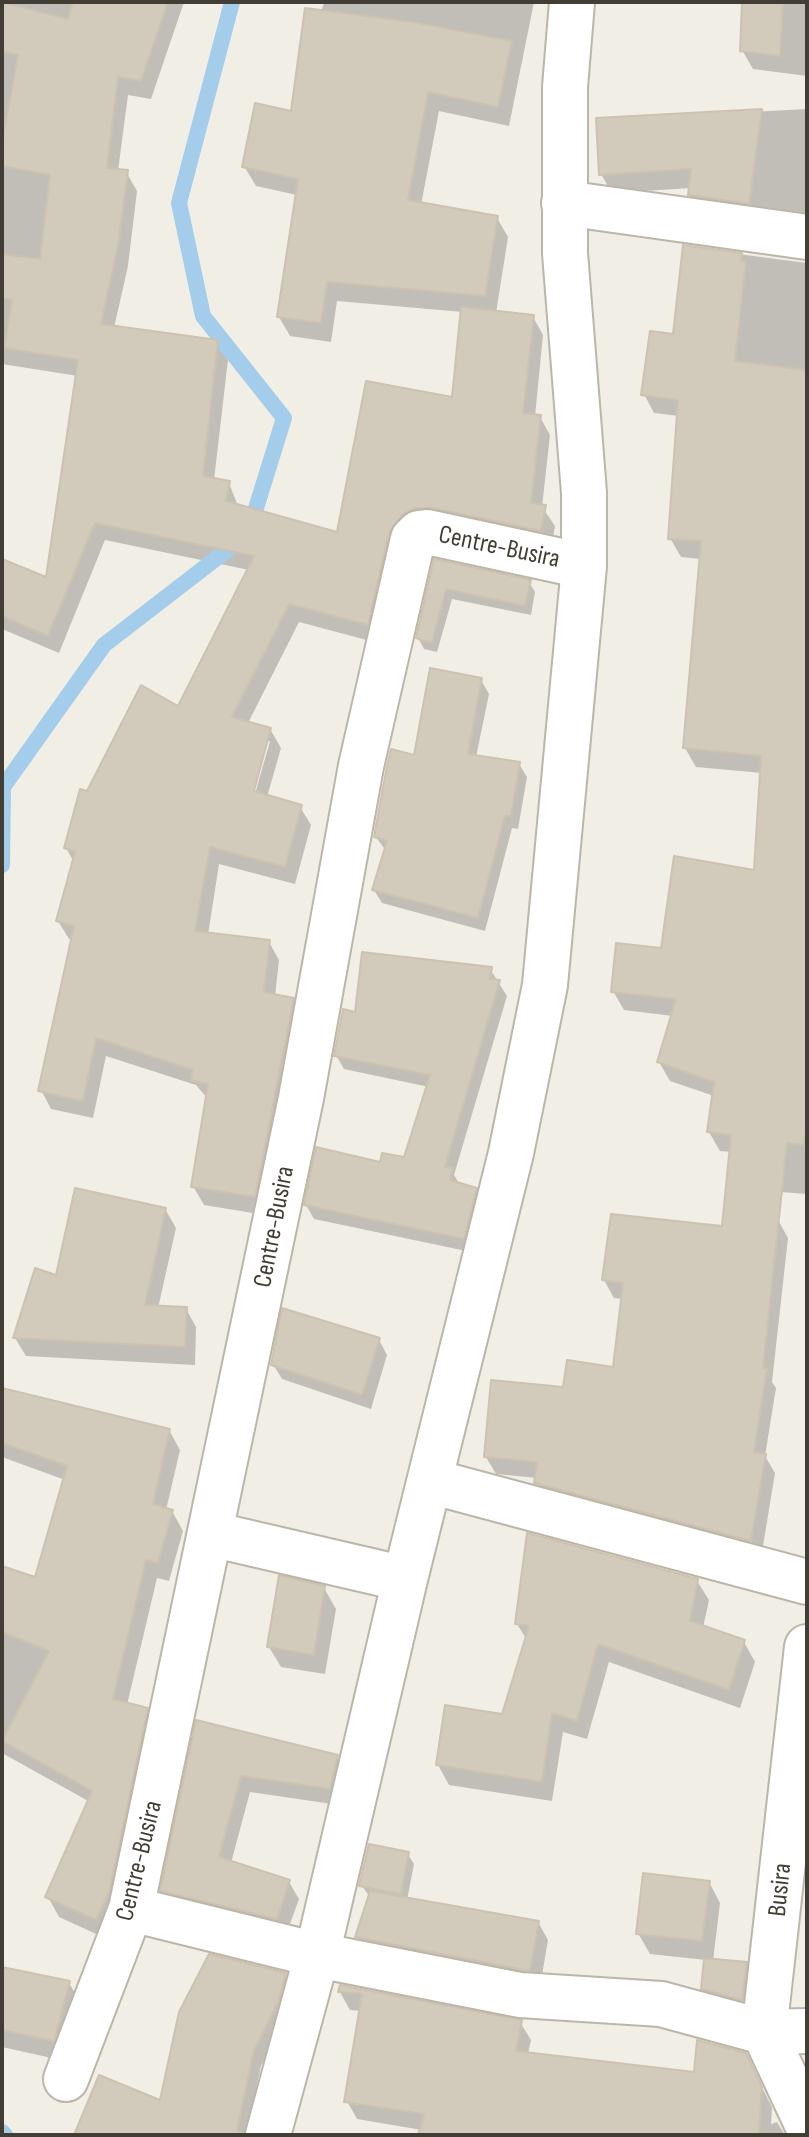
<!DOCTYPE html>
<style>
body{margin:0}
#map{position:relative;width:809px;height:2137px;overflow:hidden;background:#f1eee5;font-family:"Sofia Sans Condensed",sans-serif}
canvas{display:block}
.frame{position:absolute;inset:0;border:4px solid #433e35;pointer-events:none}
</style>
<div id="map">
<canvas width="809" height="2137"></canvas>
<div class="frame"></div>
</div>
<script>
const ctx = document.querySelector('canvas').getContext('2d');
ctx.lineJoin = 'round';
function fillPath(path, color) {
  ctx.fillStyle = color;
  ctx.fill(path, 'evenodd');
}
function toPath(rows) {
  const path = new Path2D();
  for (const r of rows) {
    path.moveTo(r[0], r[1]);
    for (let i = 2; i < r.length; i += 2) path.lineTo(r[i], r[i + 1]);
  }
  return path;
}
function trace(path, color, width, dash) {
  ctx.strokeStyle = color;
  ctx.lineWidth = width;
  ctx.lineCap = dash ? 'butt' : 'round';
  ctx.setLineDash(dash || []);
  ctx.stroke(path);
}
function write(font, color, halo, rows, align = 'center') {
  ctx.font = font + ' "Sofia Sans Condensed",sans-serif';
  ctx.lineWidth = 8;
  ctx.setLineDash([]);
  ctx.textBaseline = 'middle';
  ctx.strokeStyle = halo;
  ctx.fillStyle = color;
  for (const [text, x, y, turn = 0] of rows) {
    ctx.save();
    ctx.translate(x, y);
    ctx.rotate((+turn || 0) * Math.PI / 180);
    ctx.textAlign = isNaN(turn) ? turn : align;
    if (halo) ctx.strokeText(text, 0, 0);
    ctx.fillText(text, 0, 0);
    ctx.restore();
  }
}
fillPath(toPath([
 [2,2,184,2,151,99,128,95,118,171,126,172,137,191,128,266,114,328,217,342,228,360,214,480,229,483,238,506,339,534,454,400,463,312,337,301,331,342,290,336,279,317,297,195,256,186,244,166,292,114,324,2,534,2,509,126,439,111,421,205,497,218,508,237,496,313,533,317,543,335,535,416,540,417,550,435,542,507,555,526,551,549,444,525,378,643,299,622,248,723,270,729,281,748,267,797,300,807,311,825,295,884,219,864,208,935,269,942,279,960,275,996,292,1000,303,1018,265,1215,204,1205,193,1186,208,1099,196,1085,106,1056,93,1118,51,1109,41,1090,73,940,69,939,58,921,74,862,66,848,88,794,179,709,249,570,105,540,59,653,2,629,2,561,48,580,78,376,2,364],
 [265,741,270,741,253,801,249,800],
 [744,2,807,2,807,76,753,69,742,50],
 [807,109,807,228,701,214,690,195,691,188,612,193,601,174,598,120],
 [684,247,807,263,807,1194,740,1189,731,1152,720,1151,709,1132,714,1096,670,1081,659,1062,673,1016,624,1010,613,991,756,872,762,773,696,767,685,748,701,559,681,557,670,538,679,416,654,413,644,394,675,336],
 [436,561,529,582,535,592,531,615,452,599,437,652,424,649,418,638],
 [481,680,489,694,476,757,519,764,527,777,518,829,512,828,485,931,382,903,374,890,386,851,376,837,415,758],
 [490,969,507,996,454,1175,460,1185,475,1190,483,1204,471,1252,314,1219,306,1205,382,1164,405,1160,429,1087,344,1069,336,1055,356,1014],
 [165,1209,176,1228,158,1308,186,1309,196,1327,195,1365,26,1356,15,1338,58,1277],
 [778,1220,788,1238,772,1382,776,1388,765,1456,775,1473,761,1558,546,1500,537,1478,496,1474,486,1457,565,1389,615,1369,623,1299,614,1298,604,1280,723,1229],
 [379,1340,387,1355,371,1409,282,1379,273,1364],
 [2,1390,169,1430,180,1450,166,1510,172,1511,183,1531,169,1581,157,1578,127,1705,146,1710,157,1729,107,1939,59,1917,48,1897,90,1802,2,1753,2,1569,36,1579,65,1480,2,1457],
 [697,1581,709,1600,703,1628,744,1642,755,1662,740,1708,609,1662,587,1739,563,1732,552,1801,449,1785,438,1765,504,1717,527,1640,517,1624],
 [324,1588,336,1609,325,1674,281,1667,269,1647],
 [198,1722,337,1757,346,1773,339,1805,250,1792,231,1863,289,1882,299,1899,286,1935,172,1907,163,1890],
 [407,1853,414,1864,407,1900,538,1922,548,1940,540,1987,367,1954,357,1937,370,1897,362,1886],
 [709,1882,720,1903,713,1961,745,1964,752,1974,748,2010,710,1999,703,1989,706,1960,650,1954,638,1933],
 [2,1969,69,1983,81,2003,65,2061,2,2047],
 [285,1975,293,1989,286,2015,261,2066,246,2135,77,2135,160,2110],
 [342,1987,520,2022,531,2040,528,2054,696,2074,745,2055,772,2107,771,2124,777,2122,785,2135,420,2135,422,2130,357,2119,347,2101,361,2011,350,2010,340,1992]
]), '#0003');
trace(toPath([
 [2,865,3,787,104,645,248,534,284,418,203,316,179,203,232,2],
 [2,2132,5,2135]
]), '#a4cdec', 16);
const building = toPath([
 [2,2,68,19,73,2,168,2,141,81,118,77,107,168,128,170,118,246,101,324,218,340,203,476,230,481,226,501,337,532,366,381,452,397,461,307,534,315,523,413,541,415,531,503,546,505,541,531,432,508,416,508,402,515,389,533,368,625,289,604,232,717,271,728,254,791,302,805,285,867,210,847,195,931,270,940,264,992,294,998,255,1197,191,1187,208,1084,191,1080,193,1070,96,1038,83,1101,38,1091,74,926,56,921,75,852,64,848,80,789,87,791,141,685,178,706,254,556,95,523,48,636,2,616,2,559,46,577,78,360,4,348,12,300,2,298,2,254,40,259,50,175,2,166,2,142,18,55,2,51,2,2],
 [742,2,783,2,780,56,740,51,742,2],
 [305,8,413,22,512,41,498,107,428,92,408,200,498,216,485,296,327,282,321,323,277,317,298,179,242,167,255,103,291,111,305,8],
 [762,109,749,204,688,195,691,169,599,175,596,118,762,109],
 [683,245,742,253,741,261,746,261,735,361,807,370,807,1117,804,1145,787,1143,763,1368,767,1369,754,1452,766,1454,751,1541,534,1483,537,1462,484,1457,491,1380,563,1387,567,1360,613,1367,623,1283,602,1280,611,1214,722,1226,731,1135,707,1132,714,1082,657,1062,676,999,611,992,616,943,661,948,674,856,754,870,761,756,683,748,701,541,668,539,678,400,641,395,650,331,673,334,683,245],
 [434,559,531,580,525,606,446,589,432,643,416,638,434,559],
 [430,668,482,678,468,754,520,762,511,816,505,816,478,918,372,890,387,841,374,837,387,766,391,749,414,755,430,668],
 [362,952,492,967,490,979,500,980,445,1167,453,1168,450,1180,477,1188,464,1239,304,1205,316,1147,380,1162,382,1153,404,1157,430,1075,334,1056,343,1009,355,1012,362,952],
 [75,1188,166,1208,145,1305,187,1307,185,1347,13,1338,35,1268,56,1275,75,1188],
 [282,1308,380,1338,362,1395,271,1365,282,1308],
 [2,1388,170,1429,153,1504,173,1510,158,1563,146,1560,113,1699,148,1708,109,1893,96,1920,45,1897,92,1791,2,1741,49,1651,2,1632,2,1566,35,1577,67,1466,2,1443,2,1388],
 [527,1533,698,1579,690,1621,745,1640,729,1690,598,1644,577,1721,552,1713,542,1782,436,1765,445,1705,502,1714,529,1626,515,1624,527,1533],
 [279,1575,325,1586,314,1655,267,1647,279,1575],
 [196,1720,338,1755,330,1789,241,1776,219,1857,290,1880,277,1919,160,1891,196,1720],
 [369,1844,409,1852,401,1894,359,1886,369,1844],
 [643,1873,710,1881,702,1941,636,1934,643,1873],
 [370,1891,539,1921,530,1971,355,1937,370,1891],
 [209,1954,286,1973,279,2001,254,2051,237,2130,243,2135,74,2135,99,2075,160,2100,179,2012,209,1954],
 [704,1958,747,1962,742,2000,701,1989,704,1958],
 [2,1967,70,1981,54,2041,2,2030,2,1967],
 [340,1985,522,2020,516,2051,694,2072,697,2040,746,2053,762,2087,759,2135,418,2135,424,2114,344,2102,362,1994,338,1992,340,1985]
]);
fillPath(building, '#d2cabb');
trace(building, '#cdc2af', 2);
const street = toPath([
 [564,203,807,237],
 [430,1481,807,1582],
 [211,1534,405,1579],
 [807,1647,764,2032,807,2124],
 [131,1909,317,1955,520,1995,661,2004,764,2032,807,2031],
 [66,2079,131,1909,301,1098,361,766,413,539,419,533,427,532,584,566],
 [268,2135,317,1955,405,1579,511,1153,545,985,584,566,584,493,565,253,565,87,572,2]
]);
trace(street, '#bcb6a8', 48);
trace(street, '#fff', 44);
write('26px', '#433e35', '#fff', [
 ["Centre-Busira",499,548,12],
 ["Centre-Busira",275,1227,-79],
 ["Centre-Busira",140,1861,-76],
 ["Busira",781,1890,-84]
]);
</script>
